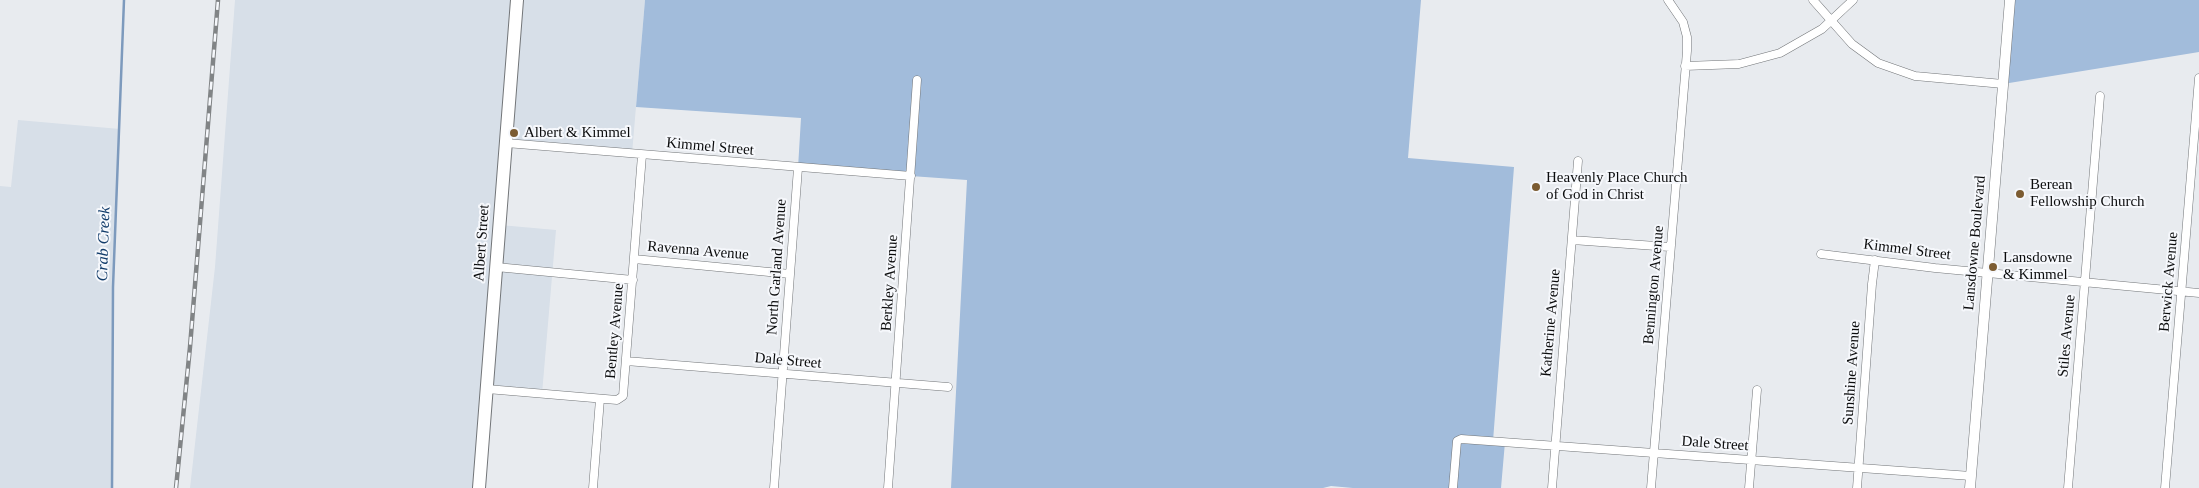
<!DOCTYPE html>
<style>
body{margin:0}
canvas{display:block;background:#e8ebef}
</style>
<canvas width="2199" height="488"></canvas>
<script>
const ctx = document.querySelector('canvas').getContext('2d');
ctx.lineJoin = 'round';
function fillPath(path, color) {
  ctx.fillStyle = color;
  ctx.fill(path, 'evenodd');
}
function toPath(rows) {
  const path = new Path2D();
  for (const r of rows) {
    path.moveTo(r[0], r[1]);
    for (let i = 2; i < r.length; i += 2) path.lineTo(r[i], r[i + 1]);
  }
  return path;
}
function trace(path, color, width, dash) {
  ctx.strokeStyle = color;
  ctx.lineWidth = width;
  ctx.lineCap = dash ? 'butt' : 'round';
  ctx.setLineDash(dash || []);
  ctx.stroke(path);
}
function write(font, color, halo, rows, align = 'center') {
  ctx.font = font + ' "Times New Roman",serif';
  ctx.lineWidth = 4;
  ctx.setLineDash([]);
  ctx.textBaseline = 'middle';
  ctx.strokeStyle = halo;
  ctx.fillStyle = color;
  for (const [text, x, y, turn = 0] of rows) {
    ctx.save();
    ctx.translate(x, y);
    ctx.rotate((+turn || 0) * Math.PI / 180);
    ctx.textAlign = isNaN(turn) ? turn : align;
    if (halo) ctx.strokeText(text, 0, 0);
    ctx.fillText(text, 0, 0);
    ctx.restore();
  }
}
fillPath(toPath([
 [235,0,645,0,632,154,506,143,500,225,556,230,542,394,487,390,479,488,190,488,215,267],
 [18,120,120,129,113,287,112,488,0,488,0,186,11,187]
]), '#d7dfe8');
fillPath(toPath([
 [645,0,1421,0,1408,158,1514,167,1493,441,1505,442,1501,488,1353,488,1331,486,1323,488,951,488,967,180,798,168,801,118,636,107],
 [2010,0,2199,0,2199,52,2003,84]
]), '#a2bcdb');
trace(toPath([
 [112,488,113,287,124,0]
]), '#7d9abd', 2.5);
const minor = toPath([
 [1813,0,1852,44,1878,63,1915,76,2003,84],
 [1685,66,1739,64,1780,53,1822,29,1853,0],
 [506,143,911,176],
 [1572,240,1670,247],
 [1821,254,1935,268,2199,293],
 [634,259,790,274],
 [496,267,633,280],
 [626,361,948,387],
 [487,389,617,400,623,396,642,155],
 [593,488,600,399],
 [774,488,798,168],
 [888,488,917,80],
 [1453,488,1457,441,1461,439,1971,476],
 [1552,488,1578,161],
 [1651,488,1687,51,1687,37,1683,22,1668,0],
 [1749,488,1757,390],
 [1857,488,1872,284,1875,260],
 [2068,488,2100,96],
 [2165,488,2199,78]
]);
const tertiary = toPath([
 [1970,488,2010,0]
]);
const primary = toPath([
 [479,488,517,0]
]);
trace(minor, '#727578', 9);
trace(tertiary, '#727578', 11);
trace(primary, '#727578', 14);
trace(minor, '#fff', 8);
trace(tertiary, '#fff', 10);
trace(primary, '#fff', 12);
const rail = toPath([
 [176,488,190,347,218,0]
]);
trace(rail, '#818486', 4.5);
trace(rail, '#f6f8fc', 2.5, [8]);
for (const [x, y, r, color] of [
 [514,133,5,"#7c5c32"],
 [1536,187,5,"#7c5c32"],
 [2020,194,5,"#7c5c32"],
 [1993,267,5,"#7c5c32"]
]) {
  const dot = new Path2D();
  dot.arc(x, y, r, 0, 2 * Math.PI);
  ctx.fillStyle = color;
  ctx.fill(dot);
  trace(dot, '#f6f8fc', 2);
}
write('15px', '#0b0c0d', '#f6f8fc', [
 ["Albert & Kimmel",524,133],
 ["Heavenly Place Church",1546,178],
 ["of God in Christ",1546,195],
 ["Berean",2030,185],
 ["Fellowship Church",2030,202],
 ["Lansdowne",2003,258],
 ["& Kimmel",2003,275]
], 'left');
write('15px', '#0b0c0d', '#f6f8fc', [
 ["Kimmel Street",710,147,5],
 ["Albert Street",482,243,-86],
 ["Lansdowne Boulevard",1975,243,-85],
 ["Kimmel Street",1907,250,7],
 ["Ravenna Avenue",698,251,5],
 ["North Garland Avenue",777,267,-86],
 ["Berwick Avenue",2169,282,-85],
 ["Berkley Avenue",890,283,-86],
 ["Bennington Avenue",1654,285,-85],
 ["Katherine Avenue",1551,323,-85],
 ["Bentley Avenue",615,331,-85],
 ["Stiles Avenue",2067,336,-85],
 ["Dale Street",788,361,5],
 ["Sunshine Avenue",1852,373,-86],
 ["Dale Street",1715,444,4]
]);
write('italic 16px', '#123c6a', '#f6f8fc', [
 ["Crab Creek",104,244,-88]
]);
</script>
